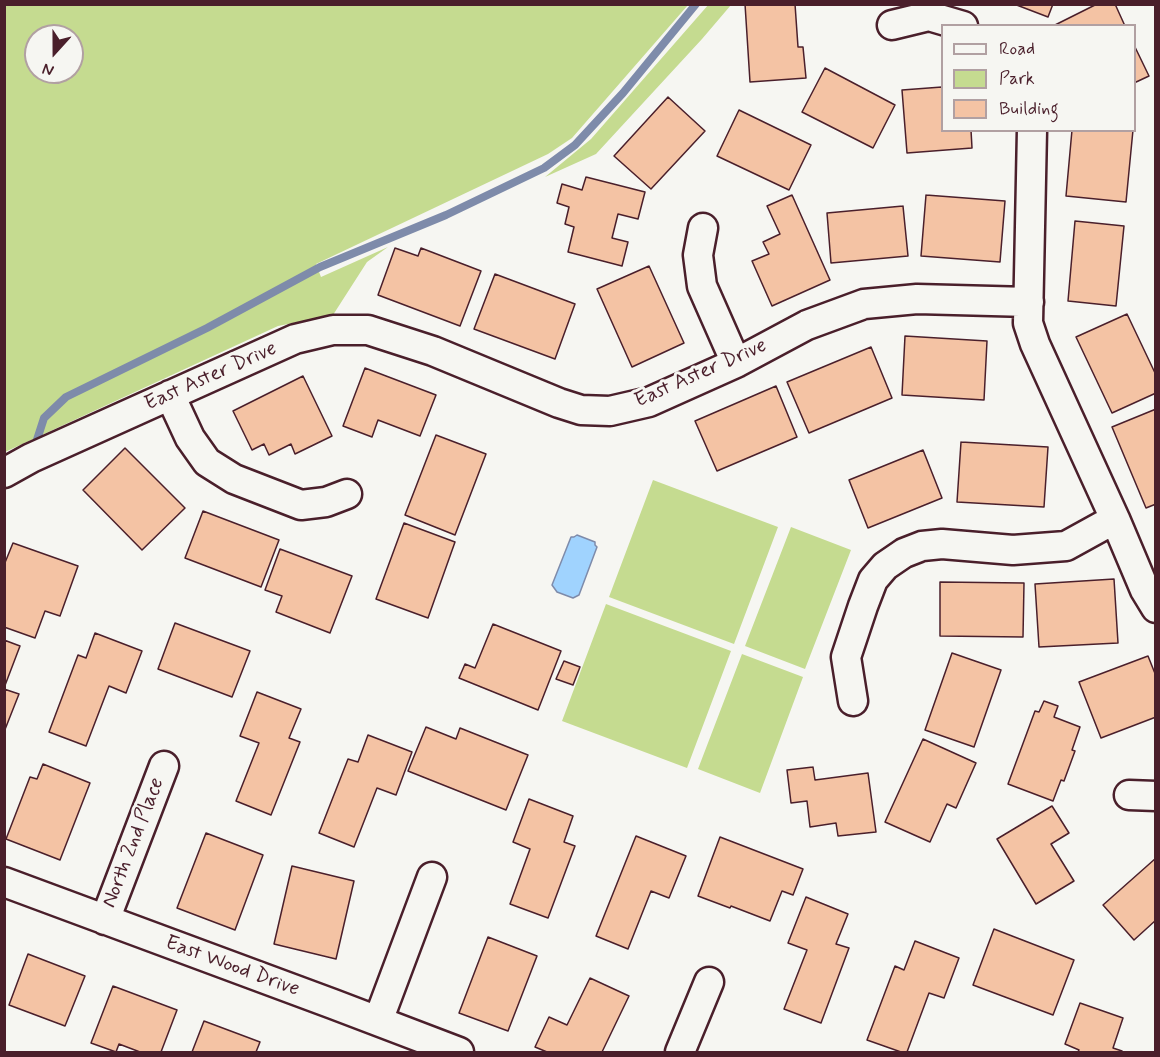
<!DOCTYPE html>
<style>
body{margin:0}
#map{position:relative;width:1160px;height:1057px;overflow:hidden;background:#f6f6f2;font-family:Mynerve,sans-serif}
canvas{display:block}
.frame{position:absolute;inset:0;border:6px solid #4a1f2b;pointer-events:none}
.legend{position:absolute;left:941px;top:24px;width:195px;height:108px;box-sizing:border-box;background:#f6f6f2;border:2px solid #b1a0a2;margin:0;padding:8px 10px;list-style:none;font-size:18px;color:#4a1f2b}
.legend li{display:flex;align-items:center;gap:12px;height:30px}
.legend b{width:30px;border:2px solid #b1a0a2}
.north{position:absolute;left:24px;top:24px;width:60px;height:60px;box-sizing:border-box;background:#f6f6f2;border:2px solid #b1a0a2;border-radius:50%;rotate:201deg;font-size:16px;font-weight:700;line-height:24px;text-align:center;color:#4a1f2b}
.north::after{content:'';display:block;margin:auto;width:21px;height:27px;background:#4a1f2b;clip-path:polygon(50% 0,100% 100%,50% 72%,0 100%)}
</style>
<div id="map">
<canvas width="1160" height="1057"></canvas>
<div class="frame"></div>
<ul class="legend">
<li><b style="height:8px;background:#f6f6f2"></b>Road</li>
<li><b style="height:16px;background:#c5db90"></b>Park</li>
<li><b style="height:16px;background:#f4c3a4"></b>Building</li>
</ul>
<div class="north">N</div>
</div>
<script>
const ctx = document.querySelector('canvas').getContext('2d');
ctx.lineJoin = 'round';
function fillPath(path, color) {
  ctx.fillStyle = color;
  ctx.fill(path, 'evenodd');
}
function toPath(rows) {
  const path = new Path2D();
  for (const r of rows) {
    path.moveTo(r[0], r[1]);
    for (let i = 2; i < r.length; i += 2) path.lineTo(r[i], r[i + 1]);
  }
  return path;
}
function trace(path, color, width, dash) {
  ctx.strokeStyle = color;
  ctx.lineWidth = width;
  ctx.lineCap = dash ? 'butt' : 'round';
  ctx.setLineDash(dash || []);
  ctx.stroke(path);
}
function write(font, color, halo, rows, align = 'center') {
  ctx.font = font + ' Mynerve,sans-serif';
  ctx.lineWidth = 6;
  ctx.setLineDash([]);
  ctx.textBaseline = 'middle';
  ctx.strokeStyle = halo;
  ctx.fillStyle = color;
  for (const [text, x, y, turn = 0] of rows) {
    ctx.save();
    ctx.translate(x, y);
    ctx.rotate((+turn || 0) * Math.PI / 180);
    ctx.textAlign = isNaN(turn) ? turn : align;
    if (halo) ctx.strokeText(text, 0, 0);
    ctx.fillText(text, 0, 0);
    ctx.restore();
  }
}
fillPath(toPath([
 [709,4,731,5,702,39,596,154,545,177,591,139],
 [4,5,5,4,688,5,572,138,548,154,316,264,321,277,388,247,367,262,333,315,278,326,5,452],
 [36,36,72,36,72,72,36,72],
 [653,480,778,527,734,644,609,597],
 [791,527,851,550,805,669,745,646],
 [606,604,731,651,687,768,562,721],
 [742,654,803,677,760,793,698,769]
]), '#c5db90');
const water = toPath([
 [577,535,595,542,595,545,597,547,579,595,573,598,557,592,552,585,571,537,574,537,577,535]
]);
fillPath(water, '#a0d3fe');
trace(water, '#7e8baa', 1.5);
trace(toPath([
 [34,449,44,418,66,397,207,328,320,267,446,215,544,168,575,145,623,93,696,4]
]), '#7e8baa', 8);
const building = toPath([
 [745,4,795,4,798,47,803,47,806,78,750,82,745,4],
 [1014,4,1053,4,1048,17,1014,4],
 [1097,4,1115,4,1125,26,1053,26,1097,4],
 [1134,45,1149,76,1134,83,1134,45],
 [825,68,895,105,873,148,802,112,825,68],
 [942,87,942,130,971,130,972,148,907,153,902,90,942,87],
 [668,97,705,131,651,189,614,156,668,97],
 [739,110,811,145,789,190,717,156,739,110],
 [1072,130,1133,130,1126,202,1066,196,1072,130],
 [586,177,645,192,638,219,618,214,612,238,628,242,622,266,568,252,574,227,565,224,569,207,557,203,562,184,582,190,586,177],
 [792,195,830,280,772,306,752,261,769,254,763,242,780,234,767,206,792,195],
 [926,195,1005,201,1000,262,921,256,926,195],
 [903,206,908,256,831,263,827,213,903,206],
 [1075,221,1124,226,1116,306,1068,301,1075,221],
 [395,248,418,256,421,248,481,271,460,326,378,295,395,248],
 [649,266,684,343,632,367,597,289,649,266],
 [495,274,575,304,555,359,474,329,495,274],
 [1127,314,1156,375,1156,393,1112,413,1076,337,1127,314],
 [905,336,987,341,984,400,902,395,905,336],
 [871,347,892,398,809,433,787,382,871,347],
 [365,368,436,395,420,436,378,420,372,437,343,426,365,368],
 [303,376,332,436,295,454,291,444,269,455,264,444,252,450,233,411,303,376],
 [776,386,797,437,717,471,695,421,776,386],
 [1156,409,1156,504,1146,508,1112,427,1156,409],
 [436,435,486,454,455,535,405,515,436,435],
 [961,442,1048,447,1044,507,957,502,961,442],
 [125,448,185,508,142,550,83,490,125,448],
 [923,450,942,498,868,528,849,480,923,450],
 [203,511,279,540,261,587,185,558,203,511],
 [404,523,455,542,428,618,376,599,404,523],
 [13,543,78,566,60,616,45,611,35,638,4,627,4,565,13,543],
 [280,549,352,576,330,633,276,612,282,596,265,590,280,549],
 [1114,579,1118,643,1039,647,1035,584,1114,579],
 [940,582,1024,583,1023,637,940,636,940,582],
 [175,623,250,651,232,697,158,669,175,623],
 [493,624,561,651,538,710,459,678,465,664,475,668,493,624],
 [95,633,142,651,126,693,109,686,86,746,49,732,78,655,86,658,95,633],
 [4,640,20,646,4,688,4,640],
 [952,653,1001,670,974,747,925,730,952,653],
 [1148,656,1156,676,1156,717,1101,738,1079,682,1148,656],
 [564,661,580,667,573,685,556,679,564,661],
 [4,689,19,694,4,732,4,689],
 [257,692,301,709,289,738,300,742,271,815,236,801,259,743,240,736,257,692],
 [1044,701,1058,706,1054,717,1080,727,1072,750,1075,751,1064,781,1061,780,1053,801,1008,784,1035,711,1039,712,1044,701],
 [426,727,456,739,460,728,528,755,506,810,408,771,426,727],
 [368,735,412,752,396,795,377,788,354,847,319,833,348,759,358,762,368,735],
 [923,739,976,763,956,808,947,804,930,842,885,822,923,739],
 [43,764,90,783,60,860,6,839,30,777,37,779,43,764],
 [813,767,815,780,868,773,876,832,838,836,836,823,810,827,807,801,791,803,787,770,813,767],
 [529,799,573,816,564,842,575,846,548,918,510,904,530,849,513,842,529,799],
 [1052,806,1069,833,1051,844,1074,881,1036,904,997,839,1052,806],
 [206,833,263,855,235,930,177,908,206,833],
 [636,836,686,856,669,898,651,891,628,949,596,936,636,836],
 [720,837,803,869,793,895,782,891,770,921,731,906,730,908,698,896,720,837],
 [1156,858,1156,920,1134,940,1103,905,1156,858],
 [292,866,354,881,336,959,274,944,292,866],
 [806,897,848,914,836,944,849,948,821,1023,784,1009,807,950,788,943,806,897],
 [994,929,1074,960,1053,1015,973,985,994,929],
 [488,937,537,956,508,1031,459,1013,488,937],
 [915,941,959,958,944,998,929,993,907,1052,901,1052,867,1040,895,966,904,970,915,941],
 [28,954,85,976,65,1026,9,1005,28,954],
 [590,978,629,996,602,1052,547,1052,535,1047,549,1017,567,1025,590,978],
 [113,986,177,1010,161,1052,140,1052,119,1044,116,1052,91,1043,113,986],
 [1080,1003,1123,1018,1113,1048,1122,1051,1121,1052,1078,1052,1079,1050,1065,1044,1080,1003],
 [204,1021,260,1042,256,1052,192,1052,204,1021]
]);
fillPath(building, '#f4c3a4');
trace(building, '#4a1f2b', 1.5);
const minor = toPath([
 [892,25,929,16,963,26],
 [1032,130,1028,323,1035,344,1115,519,1145,590,1156,608],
 [703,228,698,255,702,286,736,363],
 [170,395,190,438,207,462,234,479,301,505,326,502,347,494],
 [4,473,31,458,295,339,333,330,368,330,433,351,559,403,581,410,610,411,649,402,736,363,807,325,864,304,917,299,1029,302],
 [853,701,846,657,863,606,873,580,885,566,904,553,922,546,942,544,1013,550,1066,546,1115,519],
 [1129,795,1156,796],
 [4,882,333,1004,459,1052],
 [105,920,164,766],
 [378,1021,432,877],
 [680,1052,709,982]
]);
trace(minor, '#4a1f2b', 33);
trace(minor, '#f6f6f2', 28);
write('21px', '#4a1f2b', '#f6f6f2', [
 ["East Aster Drive",701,374,-24],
 ["East Aster Drive",211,377,-24],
 ["North 2nd Place",134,843,-69],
 ["East Wood Drive",232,967,20]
]);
</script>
